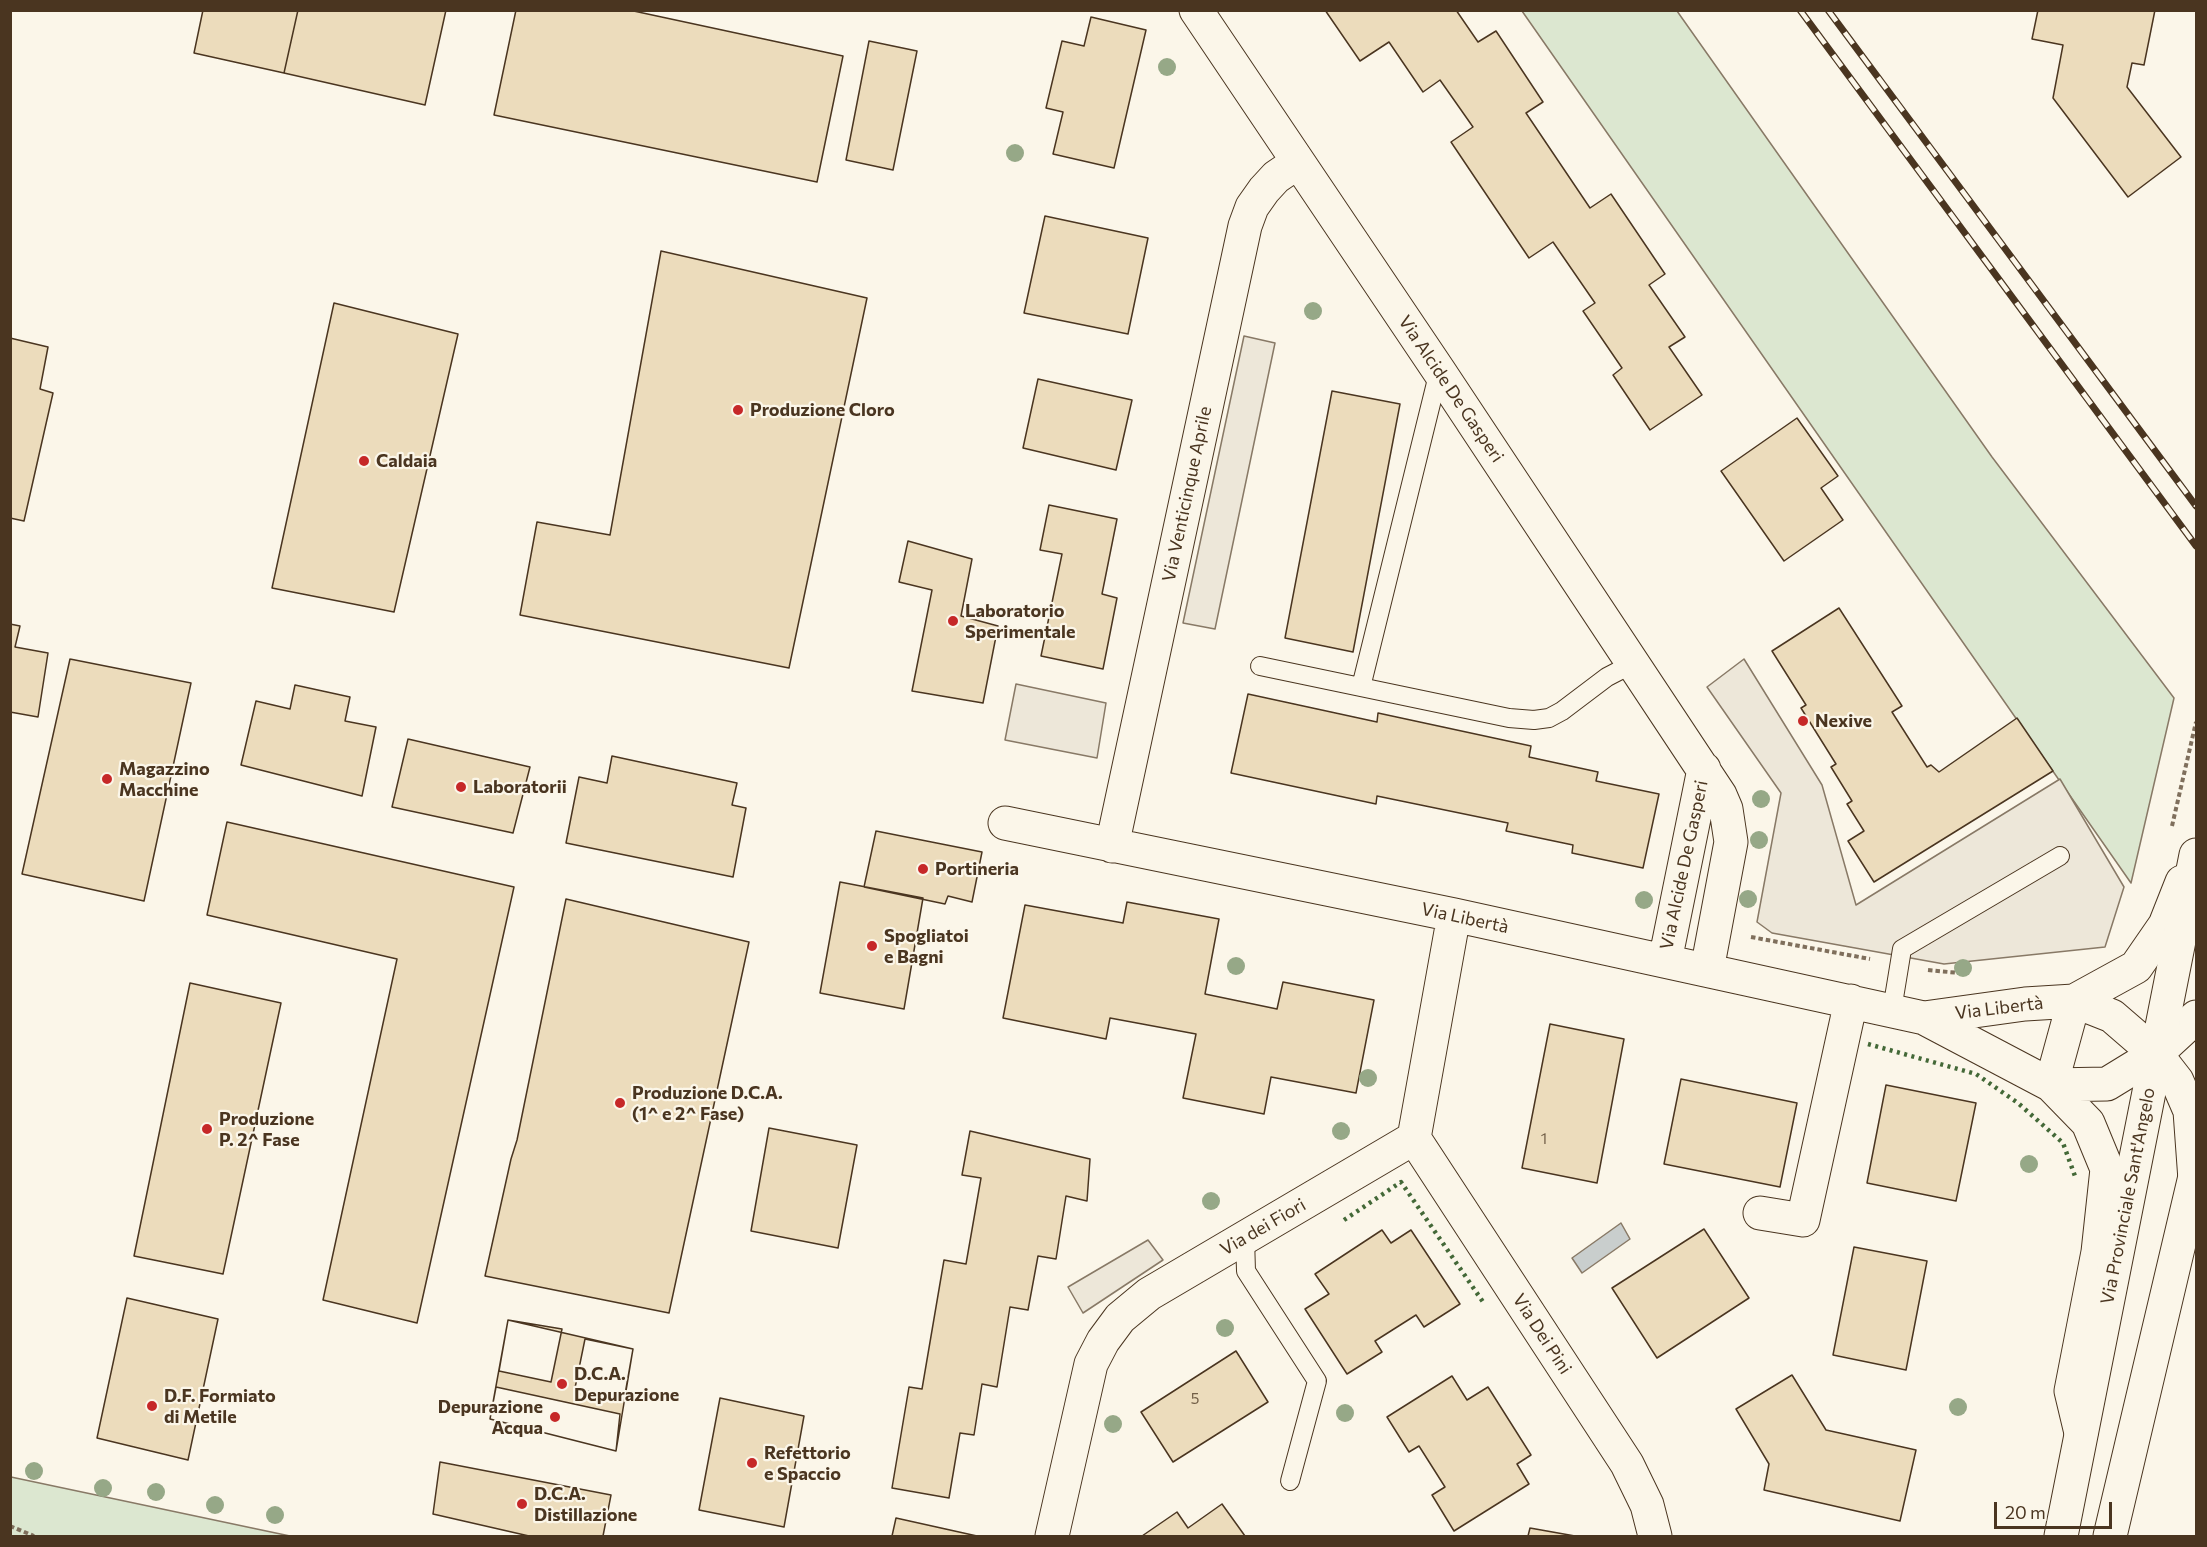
<!DOCTYPE html>
<meta charset="utf-8">
<style>
body{margin:0}
#map{position:relative;width:2207px;height:1547px;overflow:hidden;background:#fbf6e9;font-family:Commissioner,sans-serif}
canvas{display:block}
.frame{position:absolute;inset:0;border:12px solid #4a3520;pointer-events:none}
.scale{position:absolute;left:1994px;top:1502px;width:118px;height:27px;box-sizing:border-box;border:3px solid #4a3520;border-top:0;padding-left:8px;font-size:18px;line-height:21px;white-space:nowrap;color:#4a3520;-webkit-text-stroke:4px #fbf6e9;paint-order:stroke}
</style>
<div id="map">
<canvas width="2207" height="1547"></canvas>
<div class="frame"></div>
<div class="scale">20 m</div>
</div>
<script>
const ctx = document.querySelector('canvas').getContext('2d');
ctx.lineJoin = 'round';
function fillPath(path, color) {
  ctx.fillStyle = color;
  ctx.fill(path, 'evenodd');
}
function toPath(rows) {
  const path = new Path2D();
  for (const r of rows) {
    path.moveTo(r[0], r[1]);
    for (let i = 2; i < r.length; i += 2) path.lineTo(r[i], r[i + 1]);
  }
  return path;
}
function trace(path, color, width, dash) {
  ctx.strokeStyle = color;
  ctx.lineWidth = width;
  ctx.lineCap = dash ? 'butt' : 'round';
  ctx.setLineDash(dash || []);
  ctx.stroke(path);
}
function write(font, color, halo, rows, align = 'center') {
  ctx.font = font + ' Commissioner,sans-serif';
  ctx.lineWidth = 4.5;
  ctx.setLineDash([]);
  ctx.textBaseline = 'middle';
  ctx.strokeStyle = halo;
  ctx.fillStyle = color;
  for (const [text, x, y, turn = 0] of rows) {
    ctx.save();
    ctx.translate(x, y);
    ctx.rotate((+turn || 0) * Math.PI / 180);
    ctx.textAlign = isNaN(turn) ? turn : align;
    if (halo) ctx.strokeText(text, 0, 0);
    ctx.fillText(text, 0, 0);
    ctx.restore();
  }
}
const green = toPath([
 [1522,11,1677,11,1992,457,2174,698,2131,883,1522,11],
 [11,1477,252,1528,290,1536,11,1536,11,1477]
]);
fillPath(green, '#dce7d0');
trace(green, '#887966', 1.5);
const parking = toPath([
 [1244,336,1275,343,1215,629,1183,623,1244,336],
 [1744,659,1822,785,1856,905,2060,779,2124,887,2105,947,1944,964,1772,933,1757,922,1781,793,1707,687,1744,659],
 [1016,684,1106,703,1097,758,1005,740,1016,684],
 [1148,1240,1163,1260,1083,1313,1068,1287,1148,1240]
]);
fillPath(parking, '#ede7d9');
trace(parking, '#887966', 1.5);
const water = toPath([
 [1621,1223,1630,1239,1582,1273,1572,1258,1621,1223]
]);
fillPath(water, '#c9cecd');
trace(water, '#887966', 1.5);
const building = toPath([
 [203,10,298,10,284,73,194,53,203,10],
 [298,10,446,10,425,105,284,73,298,10],
 [516,10,629,10,843,56,817,182,494,115,516,10],
 [1325,10,1456,10,1478,42,1496,31,1543,102,1526,113,1590,208,1611,194,1665,274,1649,285,1685,337,1669,347,1702,395,1650,430,1613,375,1622,368,1583,311,1595,303,1553,242,1529,258,1451,142,1473,127,1440,80,1423,92,1389,42,1360,61,1325,10],
 [2038,10,2155,10,2144,65,2132,63,2127,87,2181,157,2128,197,2053,98,2063,45,2032,39,2038,10],
 [1091,17,1146,30,1114,168,1053,154,1063,112,1046,108,1062,41,1084,46,1091,17],
 [869,41,917,51,893,170,846,160,869,41],
 [1045,216,1148,238,1128,334,1024,313,1045,216],
 [661,251,867,298,789,668,520,615,537,522,610,535,661,251],
 [334,303,458,334,394,612,272,588,334,303],
 [10,338,48,347,40,389,53,393,24,521,10,518,10,338],
 [1038,379,1132,400,1116,470,1023,448,1038,379],
 [1332,391,1400,404,1353,652,1285,638,1332,391],
 [1797,418,1838,476,1821,488,1843,520,1784,561,1721,471,1797,418],
 [1049,505,1117,519,1102,594,1117,598,1103,669,1041,656,1062,554,1040,550,1049,505],
 [908,541,972,559,961,616,998,626,983,703,912,691,932,590,899,582,908,541],
 [1839,608,1902,706,1892,712,1927,767,1931,765,1939,772,2017,718,2053,771,1874,882,1848,841,1864,831,1847,804,1852,801,1831,767,1836,764,1801,708,1806,705,1772,651,1839,608],
 [10,624,20,626,15,647,48,653,38,717,10,712,10,624],
 [70,659,191,683,144,901,22,874,70,659],
 [295,685,350,697,345,721,376,727,362,796,241,765,256,701,290,709,295,685],
 [1248,694,1377,722,1378,713,1531,746,1529,757,1598,772,1596,781,1659,794,1643,868,1572,853,1573,845,1506,831,1508,823,1377,796,1376,804,1231,773,1248,694],
 [408,739,530,767,513,833,392,807,408,739],
 [612,756,737,783,732,805,746,808,733,877,566,843,579,777,607,783,612,756],
 [227,822,514,887,417,1323,323,1300,397,959,207,915,227,822],
 [876,831,982,852,972,902,948,896,945,904,864,887,876,831],
 [840,882,923,898,904,1009,820,993,840,882],
 [566,899,749,942,669,1313,485,1276,511,1159,517,1140,566,899],
 [1127,902,1219,919,1205,994,1277,1009,1283,982,1374,1000,1356,1093,1271,1077,1264,1114,1183,1098,1196,1034,1110,1018,1106,1039,1003,1018,1025,905,1123,923,1127,902],
 [190,983,281,1003,223,1274,134,1256,190,983],
 [1550,1024,1624,1039,1597,1183,1522,1168,1550,1024],
 [1681,1079,1797,1103,1780,1187,1664,1164,1681,1079],
 [1886,1085,1976,1103,1956,1201,1867,1183,1886,1085],
 [769,1128,857,1145,838,1248,751,1231,769,1128],
 [970,1131,1090,1159,1087,1201,1066,1196,1056,1259,1038,1256,1028,1310,1010,1307,997,1387,982,1384,974,1435,960,1433,949,1498,892,1488,909,1387,922,1389,944,1260,966,1264,981,1178,962,1175,970,1131],
 [1704,1229,1749,1298,1657,1358,1612,1288,1704,1229],
 [1382,1230,1391,1243,1411,1230,1460,1304,1424,1327,1416,1315,1375,1341,1382,1352,1347,1374,1305,1309,1329,1294,1315,1274,1382,1230],
 [1854,1247,1927,1261,1906,1370,1833,1355,1854,1247],
 [127,1298,218,1319,188,1460,97,1438,127,1298],
 [508,1320,562,1329,551,1382,499,1371,508,1320],
 [508,1320,633,1349,616,1451,490,1419,508,1320],
 [585,1339,633,1349,624,1400,575,1388,585,1339],
 [1236,1351,1268,1402,1173,1462,1141,1412,1236,1351],
 [1792,1375,1826,1430,1916,1450,1900,1521,1764,1490,1769,1464,1736,1409,1792,1375],
 [1452,1376,1467,1400,1488,1387,1531,1455,1517,1464,1529,1484,1454,1531,1432,1495,1445,1487,1419,1446,1409,1452,1387,1417,1452,1376],
 [496,1387,620,1414,616,1451,490,1419,496,1387],
 [720,1398,804,1416,784,1527,699,1510,720,1398],
 [440,1462,611,1495,603,1536,529,1536,433,1514,440,1462],
 [1222,1504,1245,1536,1142,1536,1177,1512,1188,1528,1222,1504],
 [896,1518,977,1536,892,1536,896,1518],
 [1530,1528,1575,1536,1528,1536,1530,1528]
]);
fillPath(building, '#ecdcbc');
trace(building, '#4a3520', 1.5);
const service = toPath([
 [1260,666,1509,718,1534,720,1549,718,1562,711,1607,677,1634,663],
 [1361,687,1439,371],
 [1892,1010,1902,949,2060,856],
 [1245,1238,1246,1271,1317,1381,1290,1481]
]);
const minor = toPath([
 [1196,10,1439,371,1720,795,1726,809,1731,842,1707,970],
 [1005,823,1454,915,1924,1018,2051,1085,2088,1123,2107,1169,2098,1252,2071,1391,2081,1433],
 [1112,846,1245,226,1252,207,1264,190,1276,177,1298,162],
 [1665,961,1704,769],
 [2074,1001,2112,1016,2156,1054,2177,1081,2190,1111,2195,1180],
 [1924,1018,2025,1004,2074,1001,2136,967,2165,925,2182,882],
 [2051,1085,2107,1084,2156,1054,2196,1017],
 [2051,1085,2074,1001],
 [1414,1138,1627,1464,1647,1505,1655,1536],
 [1760,1213,1803,1220,1851,1001],
 [1052,1536,1091,1364,1103,1341,1120,1318,1149,1294,1414,1138,1454,915]
]);
const tertiary = toPath([
 [2061,1536,2196,855],
 [2110,1536,2196,1172]
]);
trace(service, '#4a3520', 20);
trace(minor, '#4a3520', 35);
trace(tertiary, '#4a3520', 35);
trace(toPath([
 [2172,826,2196,722],
 [1751,937,1870,959],
 [1928,970,1959,973],
 [10,1526,34,1536]
]), '#7f6f5c', 4, [4.5, 3]);
trace(service, '#fbf6e9', 18);
trace(minor, '#fbf6e9', 33);
trace(tertiary, '#fbf6e9', 33);
const rail = toPath([
 [1800,10,2196,546],
 [1828,10,2196,506]
]);
trace(rail, '#4a3520', 7);
trace(rail, '#fbf6e9', 4.5, [14]);
trace(toPath([
 [1868,1044,1976,1074,2018,1103,2063,1143,2076,1179],
 [1344,1220,1401,1182,1483,1302]
]), '#436837', 4.5, [3, 4.5]);
ctx.fillStyle = '#96a887';
for (const [x, y] of [
 [1167,67],
 [1015,153],
 [1313,311],
 [1761,799],
 [1759,840],
 [1748,899],
 [1644,900],
 [1236,966],
 [1963,968],
 [1368,1078],
 [1341,1131],
 [2029,1164],
 [1211,1201],
 [1225,1328],
 [1958,1407],
 [1345,1413],
 [1113,1424],
 [34,1471],
 [103,1488],
 [156,1492],
 [215,1505],
 [275,1515]
]) {
  ctx.beginPath();
  ctx.arc(x, y, 9, 0, 2 * Math.PI);
  ctx.fill();
}
for (const [x, y, r, color] of [
 [738,410,6,"#c62828"],
 [364,461,6,"#c62828"],
 [953,621,6,"#c62828"],
 [1803,721,6,"#c62828"],
 [107,779,6,"#c62828"],
 [461,787,6,"#c62828"],
 [923,869,6,"#c62828"],
 [872,946,6,"#c62828"],
 [620,1103,6,"#c62828"],
 [207,1129,6,"#c62828"],
 [562,1384,6,"#c62828"],
 [152,1406,6,"#c62828"],
 [555,1417,6,"#c62828"],
 [752,1463,6,"#c62828"],
 [522,1504,6,"#c62828"]
]) {
  const dot = new Path2D();
  dot.arc(x, y, r, 0, 2 * Math.PI);
  ctx.fillStyle = color;
  ctx.fill(dot);
  trace(dot, '#fbf6e9', 2);
}
write('15px', '#725f47', null, [
 ["1",1544,1139],
 ["5",1195,1399]
]);
write('18px', '#4a3520', '#fbf6e9', [
 ["Via Alcide De Gasperi",1451,389,56],
 ["Via Venticinque Aprile",1187,494,-78],
 ["Via Alcide De Gasperi",1684,865,-78],
 ["Via Libertà",1465,918,12],
 ["Via Libertà",1999,1008,-7],
 ["Via Provinciale Sant'Angelo",2128,1196,-79],
 ["Via dei Fiori",1263,1227,-30],
 ["Via Dei Pini",1542,1334,57]
]);
write('bold 18px', '#4a3520', '#fbf6e9', [
 ["Produzione Cloro",750,410],
 ["Caldaia",376,461],
 ["Laboratorio",965,611],
 ["Sperimentale",965,632],
 ["Nexive",1815,721],
 ["Magazzino",119,769],
 ["Macchine",119,790],
 ["Laboratorii",473,787],
 ["Portineria",935,869],
 ["Spogliatoi",884,936],
 ["e Bagni",884,957],
 ["Produzione D.C.A.",632,1093],
 ["(1^ e 2^ Fase)",632,1114],
 ["Produzione",219,1119],
 ["P. 2^ Fase",219,1140],
 ["D.C.A.",574,1374],
 ["Depurazione",574,1395],
 ["D.F. Formiato",164,1396],
 ["di Metile",164,1417],
 ["Depurazione",543,1407,"right"],
 ["Acqua",543,1428,"right"],
 ["Refettorio",764,1453],
 ["e Spaccio",764,1474],
 ["D.C.A.",534,1494],
 ["Distillazione",534,1515]
], 'left');
</script>
